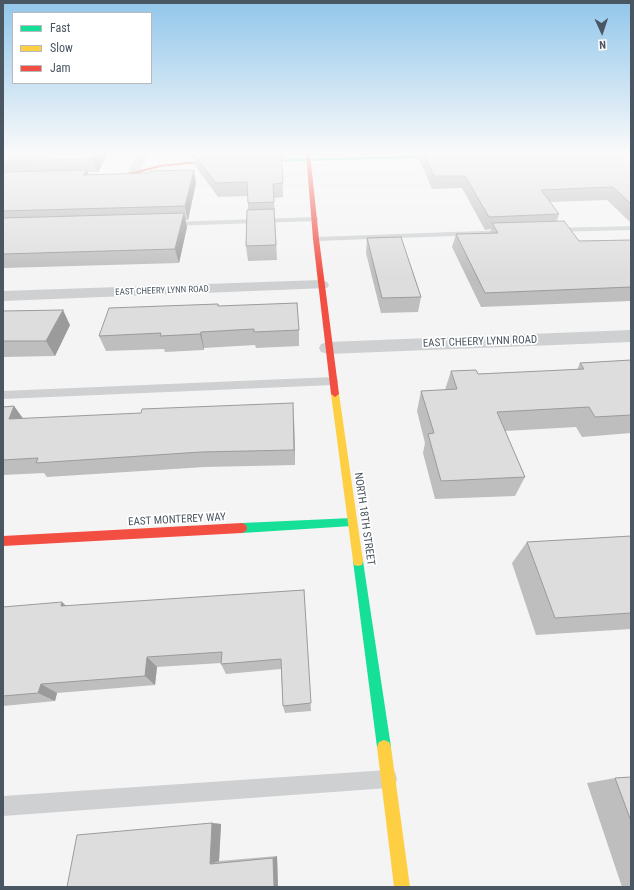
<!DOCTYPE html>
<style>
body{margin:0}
#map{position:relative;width:634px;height:890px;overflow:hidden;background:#f4f4f4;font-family:"Roboto Condensed",sans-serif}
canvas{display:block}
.frame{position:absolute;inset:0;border:4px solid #4a5661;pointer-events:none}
.legend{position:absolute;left:12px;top:12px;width:140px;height:72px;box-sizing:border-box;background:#fff;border:1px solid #b7bbc0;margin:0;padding:5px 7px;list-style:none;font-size:12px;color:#4a5661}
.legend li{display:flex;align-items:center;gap:8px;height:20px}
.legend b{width:20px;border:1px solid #b7bbc0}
.north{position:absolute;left:582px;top:12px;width:40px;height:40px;-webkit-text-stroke:3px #fff;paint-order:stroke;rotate:177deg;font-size:11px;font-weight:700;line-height:16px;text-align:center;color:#4a5661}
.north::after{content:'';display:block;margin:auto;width:14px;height:18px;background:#4a5661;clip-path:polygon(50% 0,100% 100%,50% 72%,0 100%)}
</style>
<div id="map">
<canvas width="634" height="890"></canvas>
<div class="frame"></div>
<ul class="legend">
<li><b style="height:5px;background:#16e098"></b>Fast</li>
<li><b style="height:5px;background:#ffcf43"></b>Slow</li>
<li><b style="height:5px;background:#f24e42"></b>Jam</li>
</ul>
<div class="north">N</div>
</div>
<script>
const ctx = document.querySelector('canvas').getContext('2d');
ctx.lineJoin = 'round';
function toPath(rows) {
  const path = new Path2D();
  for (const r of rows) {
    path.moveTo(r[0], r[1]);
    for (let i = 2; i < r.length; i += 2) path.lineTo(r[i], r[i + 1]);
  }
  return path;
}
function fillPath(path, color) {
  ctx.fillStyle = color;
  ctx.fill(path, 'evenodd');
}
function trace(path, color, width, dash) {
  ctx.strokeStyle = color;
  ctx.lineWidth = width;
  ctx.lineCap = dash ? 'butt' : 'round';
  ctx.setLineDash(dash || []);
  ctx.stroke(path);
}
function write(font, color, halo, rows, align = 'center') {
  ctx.font = font + ' "Roboto Condensed",sans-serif';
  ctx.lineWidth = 3.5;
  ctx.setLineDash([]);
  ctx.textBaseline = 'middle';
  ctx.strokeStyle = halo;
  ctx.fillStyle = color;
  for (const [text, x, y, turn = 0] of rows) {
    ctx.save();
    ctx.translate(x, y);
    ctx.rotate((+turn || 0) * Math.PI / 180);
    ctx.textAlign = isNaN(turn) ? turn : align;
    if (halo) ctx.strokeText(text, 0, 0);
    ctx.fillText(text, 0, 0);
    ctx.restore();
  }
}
fillPath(toPath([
 [315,217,318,217,318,221,170,226,166,224,170,222,315,217],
 [631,226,631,230,554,232,550,230,554,228,631,226],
 [506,230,510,232,509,234,316,241,312,239,316,237,506,230],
 [333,377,337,378,338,381,337,384,333,385,3,399,3,391,333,377],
 [388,770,395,772,397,779,395,786,388,788,3,816,3,796,388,770]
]), '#ced0d2');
fillPath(toPath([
 [136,153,148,153,140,173,138,176,134,177,130,176,128,173,136,153],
 [321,280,327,282,329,285,327,288,3,301,3,291,321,280],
 [631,330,631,342,328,354,321,352,319,348,321,344,328,342,631,330]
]), '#ced0d2');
fillPath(toPath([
 [450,155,452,157,265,162,263,161,265,160,450,155],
 [352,518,356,519,357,522,356,525,352,526,242,533,238,531,237,528,238,525,242,523,352,518],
 [358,556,362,557,363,561,391,747,389,752,384,754,379,752,377,747,353,561,354,557,358,556]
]), '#16e098');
fillPath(toPath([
 [335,391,339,394,363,561,362,565,358,566,354,565,353,561,331,394,335,391],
 [384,740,389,742,391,747,410,887,394,887,377,747,379,742,384,740]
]), '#ffcf43');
fillPath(toPath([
 [306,153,310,153,319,239,339,394,335,397,331,394,313,239,306,153],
 [265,160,267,161,267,162,187,164,160,167,134,174,100,178,98,177,134,172,160,165,187,162,265,160],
 [242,523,246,525,247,528,246,531,242,533,3,546,3,536,242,523]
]), '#f24e42');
fillPath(toPath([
 [3,153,108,153,98,172,87,172,88,175,196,183,188,220,185,220,187,227,179,263,3,268],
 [186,153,282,153,283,197,274,198,277,260,248,261,246,246,248,210,248,196,218,197,196,167,195,158,190,158],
 [421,153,631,153,631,223,607,200,550,202,559,214,557,221,579,241,631,240,631,301,481,307,452,247,456,234,490,233,491,229,485,230,462,188,432,189,420,161],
 [367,238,421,297,418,312,381,313,366,253],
 [218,304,219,306,299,330,299,346,256,348,255,345,204,348,204,350,165,352,164,349,106,351,99,336],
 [3,311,70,325,55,356,3,357],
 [631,360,631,433,582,437,576,427,505,431,525,477,515,496,435,499,423,453,425,443,417,411,421,391,445,390,451,371,478,374,577,370,580,363],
 [14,406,23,418,294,419,295,465,205,467,47,477,44,473,3,475,3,407],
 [631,536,631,629,536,635,512,563,527,542],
 [304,590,311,711,285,713,283,706,281,669,226,674,221,664,221,663,157,667,155,685,57,693,55,701,3,706,3,607,66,606],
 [631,777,631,887,622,887,587,783,615,778],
 [212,823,221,824,219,861,277,856,278,887,67,887]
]), '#bebebf');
fillPath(toPath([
 [97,153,108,153,98,172,93,159],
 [87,170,91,183,83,175],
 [194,170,196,183,188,220,185,206],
 [184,213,187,227,179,263,175,249],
 [63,310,70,325,55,356,46,341],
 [201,332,204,348,204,350,200,334],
 [293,403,294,419,295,465,294,450],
 [14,406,25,422,9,419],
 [62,602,76,615,61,606],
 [147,657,157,667,155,685,145,676],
 [41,684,57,693,55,701,38,693],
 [212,823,221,824,219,861,210,864],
 [277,856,278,887,274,887,273,858]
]), '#9b9b9b');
const building = toPath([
 [3,153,97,153,93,159,3,161,3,153],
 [223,153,281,153,283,183,273,184,274,202,248,203,247,182,216,183,194,154,223,153],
 [423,153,631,153,631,204,613,187,541,190,559,214,489,217,465,176,434,176,423,153],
 [87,170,83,175,149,173,150,171,194,170,185,206,3,211,3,172,87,170],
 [274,209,276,245,246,246,247,210,274,209],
 [184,213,175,249,3,254,3,218,184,213],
 [564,221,579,241,631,240,631,287,485,293,456,234,498,233,492,223,564,221],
 [401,237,421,297,382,298,367,238,401,237],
 [297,303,299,330,254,332,254,329,201,332,200,334,160,336,161,333,99,336,109,308,218,304,218,306,297,303],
 [63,310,46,341,3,341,3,311,63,310],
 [631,360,631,415,595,417,589,407,497,412,525,477,441,481,428,434,434,433,421,391,457,389,451,371,476,370,478,374,584,369,580,363,631,360],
 [293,403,294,450,201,452,36,463,38,458,3,460,3,407,14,406,9,419,141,413,142,409,293,403],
 [631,536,631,613,555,618,527,542,631,536],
 [304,590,311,703,283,706,281,659,221,664,222,652,147,657,145,676,41,684,38,693,3,696,3,607,62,602,61,606,304,590],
 [631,777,631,821,615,778,631,777],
 [212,823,210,864,273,858,274,887,67,887,77,835,212,823]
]);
fillPath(building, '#ddddde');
trace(building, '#9b9b9b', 1);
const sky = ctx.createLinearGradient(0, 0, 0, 278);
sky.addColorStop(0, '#91c6eb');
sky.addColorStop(0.55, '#fafafa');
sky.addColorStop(1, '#fafafa00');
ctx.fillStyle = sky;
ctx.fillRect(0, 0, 634, 278);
write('9px', '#4a5661', '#fff', [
 ["EAST CHEERY LYNN ROAD",162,291,-2]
]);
write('11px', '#4a5661', '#fff', [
 ["EAST CHEERY LYNN ROAD",480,342,-2],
 ["NORTH 18TH STREET",364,519,82],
 ["EAST MONTEREY WAY",177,520,-3]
]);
</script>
